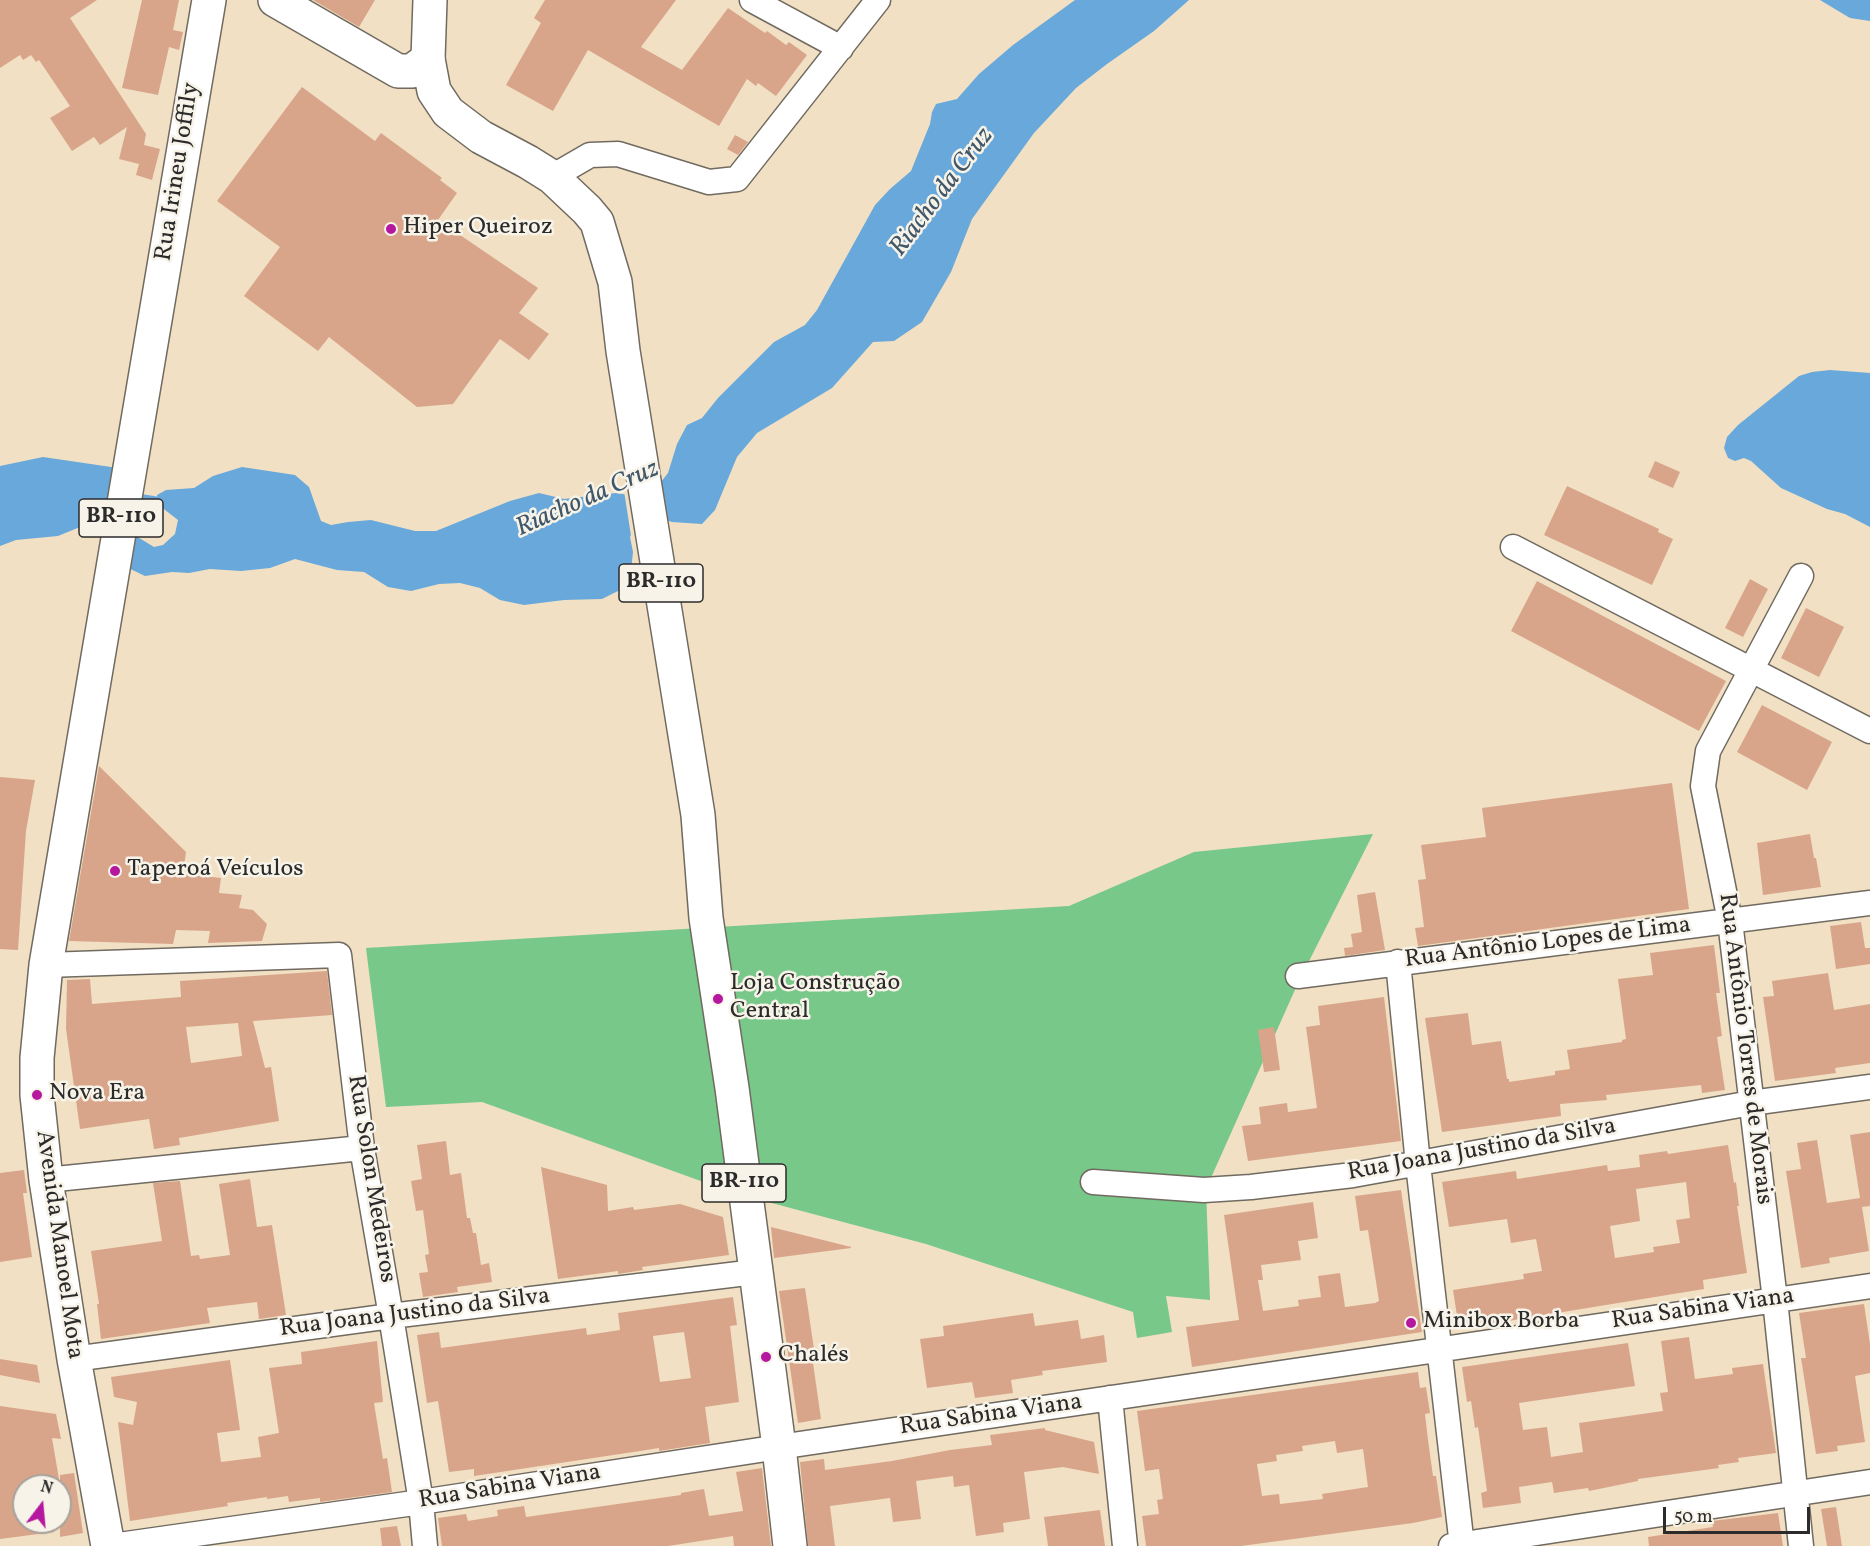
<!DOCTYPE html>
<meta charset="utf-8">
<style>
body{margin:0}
#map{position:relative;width:1870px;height:1546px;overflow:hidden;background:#f1e0c3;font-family:Vollkorn,serif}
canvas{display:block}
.north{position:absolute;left:12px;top:1474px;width:60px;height:60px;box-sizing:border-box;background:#f7f3e8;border:2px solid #a5a39c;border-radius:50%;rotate:16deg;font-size:16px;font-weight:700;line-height:24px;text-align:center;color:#2b2b2b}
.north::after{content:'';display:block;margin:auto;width:21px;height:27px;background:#b5179e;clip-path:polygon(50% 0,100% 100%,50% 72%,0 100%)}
.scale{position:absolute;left:1663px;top:1507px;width:147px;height:27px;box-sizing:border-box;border:3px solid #2b2b2b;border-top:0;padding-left:8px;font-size:18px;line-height:21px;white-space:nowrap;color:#2b2b2b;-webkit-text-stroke:4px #f7f3e8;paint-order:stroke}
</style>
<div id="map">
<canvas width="1870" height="1546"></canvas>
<div class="north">N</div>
<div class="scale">50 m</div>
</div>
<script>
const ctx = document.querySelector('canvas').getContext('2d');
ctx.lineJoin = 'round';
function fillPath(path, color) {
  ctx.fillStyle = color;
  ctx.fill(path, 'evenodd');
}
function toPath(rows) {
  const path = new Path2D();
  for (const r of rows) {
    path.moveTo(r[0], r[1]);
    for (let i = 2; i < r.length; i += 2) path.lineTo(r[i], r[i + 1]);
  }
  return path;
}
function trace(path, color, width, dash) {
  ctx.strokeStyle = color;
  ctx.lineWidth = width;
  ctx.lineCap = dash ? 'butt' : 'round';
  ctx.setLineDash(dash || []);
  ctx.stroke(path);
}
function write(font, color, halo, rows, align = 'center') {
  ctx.font = font + ' Vollkorn,serif';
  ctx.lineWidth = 5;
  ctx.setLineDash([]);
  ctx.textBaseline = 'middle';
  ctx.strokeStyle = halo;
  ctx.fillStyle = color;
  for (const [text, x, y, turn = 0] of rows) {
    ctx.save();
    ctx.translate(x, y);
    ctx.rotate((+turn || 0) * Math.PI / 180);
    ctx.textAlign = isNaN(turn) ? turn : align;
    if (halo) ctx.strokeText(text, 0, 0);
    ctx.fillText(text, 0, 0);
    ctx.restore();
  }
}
fillPath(toPath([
 [1373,834,1298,983,1206,1189,1210,1300,1166,1296,1172,1332,1137,1338,1133,1312,926,1244,734,1193,482,1102,386,1107,366,948,1069,906,1194,852]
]), '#77c889');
fillPath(toPath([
 [1075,0,1189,0,1154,31,1107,64,1076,88,1034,133,972,219,951,272,922,322,894,341,873,342,832,388,757,433,737,457,715,510,702,524,672,522,660,518,639,517,630,537,633,552,631,570,620,590,602,599,564,600,524,605,500,600,480,588,460,583,439,584,411,591,388,587,364,572,337,570,295,559,270,568,241,571,210,569,189,573,172,572,145,576,122,565,126,530,154,547,163,545,175,534,178,520,160,506,157,495,166,490,194,488,213,476,242,467,295,475,309,487,321,521,331,525,348,522,371,520,415,531,436,531,510,501,539,493,564,499,616,493,636,496,657,487,668,473,677,444,687,425,702,418,718,398,774,342,805,325,817,310,875,205,890,189,911,171,930,124,932,112,936,104,957,99,979,74,1013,45],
 [1820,0,1870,0,1870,21,1850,18],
 [1830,370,1870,373,1870,527,1845,514,1827,509,1781,488,1751,461,1744,458,1735,461,1728,458,1724,448,1727,437,1738,425,1799,376,1812,372],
 [43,457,118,468,110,521,80,527,58,536,16,540,0,546,0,466]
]), '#68a8db');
fillPath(toPath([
 [624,491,636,493,641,520,633,538,636,552,635,561]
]), '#f1e0c3');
trace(toPath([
 [134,496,166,501]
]), '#68a8db', 6);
fillPath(toPath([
 [0,0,97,0,70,18,146,134,144,145,160,149,152,180,136,175,139,164,119,159,127,127,100,145,94,137,72,151,50,118,70,106,39,60,36,62,31,55,23,60,20,55,0,68],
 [142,0,179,0,173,30,183,32,179,50,169,47,158,95,122,88],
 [313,0,375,0,359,27],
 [545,0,676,0,641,47,682,70,728,8,765,33,767,31,786,45,789,42,807,55,776,96,758,83,756,86,747,79,719,126,588,50,553,111,506,85,541,23,534,18],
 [302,87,375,141,381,133,442,178,440,180,457,193,438,220,538,288,519,313,549,334,529,360,500,339,453,404,417,407,329,337,318,351,244,296,280,247,217,201],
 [735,135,748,142,738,155,727,149],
 [1655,461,1680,472,1673,488,1648,477],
 [1567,486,1659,529,1658,532,1673,539,1652,585,1544,535],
 [1750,579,1768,589,1743,637,1725,628],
 [1537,581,1726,681,1699,731,1511,631],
 [1806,608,1844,627,1819,677,1781,658],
 [1762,705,1832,742,1807,790,1737,752],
 [99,766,186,852,183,874,221,878,219,893,242,895,239,908,253,910,267,924,262,941,208,943,210,931,176,930,173,944,69,941],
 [0,777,35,780,26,831,18,950,0,949],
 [1672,783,1689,909,1418,946,1415,928,1424,927,1418,880,1426,879,1421,845,1486,837,1482,808],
 [1810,834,1814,858,1816,858,1821,887,1763,895,1757,843],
 [1375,892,1385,950,1345,956,1344,948,1353,947,1351,934,1362,932,1357,895],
 [1861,922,1865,948,1870,948,1870,964,1836,969,1830,926],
 [1714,945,1720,993,1716,993,1722,1036,1717,1037,1725,1090,1702,1093,1701,1085,1606,1095,1607,1100,1560,1104,1561,1116,1442,1132,1425,1018,1468,1013,1472,1045,1501,1041,1507,1079,1509,1079,1509,1082,1555,1075,1555,1071,1570,1069,1567,1050,1622,1042,1622,1040,1626,1039,1618,979,1653,975,1650,953],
 [327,971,332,1015,253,1021,265,1068,271,1067,279,1121,179,1138,180,1145,154,1149,149,1119,80,1129,66,1029,67,980,90,979,92,1004,181,997,180,981],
 [238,1023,242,1056,191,1063,186,1027],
 [1828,973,1834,1010,1870,1004,1870,1063,1835,1068,1836,1073,1775,1081,1763,997,1774,996,1772,981],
 [1384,997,1401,1141,1248,1161,1242,1126,1261,1124,1259,1107,1287,1103,1288,1112,1317,1108,1306,1027,1320,1025,1318,1006],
 [1274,1027,1280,1070,1264,1072,1258,1030],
 [1870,1132,1870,1206,1862,1207,1869,1251,1829,1258,1830,1263,1801,1268,1786,1171,1801,1169,1797,1143,1817,1140,1827,1203,1860,1198,1850,1135],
 [446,1141,450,1175,461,1173,467,1218,470,1218,473,1233,476,1233,481,1265,489,1263,492,1282,457,1287,458,1292,423,1297,419,1273,428,1272,425,1255,429,1254,423,1210,416,1211,411,1181,422,1179,417,1145],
 [1728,1145,1734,1183,1736,1182,1739,1206,1737,1206,1747,1273,1703,1280,1704,1289,1459,1329,1453,1290,1524,1279,1523,1274,1542,1271,1536,1239,1511,1243,1507,1219,1449,1227,1442,1182,1516,1171,1517,1179,1607,1165,1608,1171,1640,1167,1639,1155,1667,1151,1668,1154],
 [1686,1182,1690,1218,1676,1220,1680,1243,1653,1247,1654,1252,1615,1258,1610,1226,1640,1221,1636,1189],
 [541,1167,607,1185,608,1211,633,1207,634,1210,680,1204,723,1217,729,1255,642,1267,643,1270,618,1274,618,1271,558,1279],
 [24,1170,27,1193,23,1193,32,1257,0,1262,0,1173],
 [250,1179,257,1227,272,1225,286,1315,259,1319,257,1302,207,1308,210,1323,101,1339,97,1304,99,1304,91,1251,162,1241,153,1183,180,1181,191,1256,199,1255,200,1259,230,1255,219,1184],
 [1401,1190,1422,1332,1192,1367,1186,1327,1239,1320,1224,1215,1313,1202,1318,1238,1298,1241,1301,1260,1261,1265,1263,1280,1258,1280,1263,1311,1299,1306,1298,1300,1321,1297,1318,1276,1340,1273,1345,1307,1375,1303,1379,1301,1368,1230,1360,1231,1355,1196],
 [771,1227,851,1247,851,1248,774,1258],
 [805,1288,815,1356,812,1356,821,1419,798,1423,779,1291],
 [733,1297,737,1325,730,1326,739,1402,705,1407,710,1443,659,1451,659,1448,640,1451,474,1476,474,1469,449,1472,438,1401,427,1403,417,1335,439,1332,441,1348,586,1328,587,1335,620,1330,618,1313],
 [684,1332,691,1378,660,1382,653,1336],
 [1864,1304,1870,1344,1870,1373,1855,1376,1865,1442,1837,1446,1838,1451,1816,1454,1801,1358,1806,1358,1799,1313],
 [1033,1313,1035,1326,1078,1320,1081,1339,1104,1335,1107,1362,1042,1371,1043,1375,1011,1380,1013,1393,975,1398,972,1382,927,1388,920,1339,944,1336,943,1326],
 [1689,1337,1695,1379,1733,1374,1732,1368,1763,1364,1776,1453,1738,1458,1739,1462,1718,1465,1719,1468,1638,1479,1638,1481,1589,1491,1588,1488,1554,1493,1552,1482,1519,1487,1521,1503,1483,1508,1481,1493,1487,1491,1478,1427,1475,1428,1471,1401,1467,1402,1462,1367,1628,1343,1635,1386,1519,1403,1523,1430,1547,1427,1551,1457,1583,1452,1579,1423,1663,1411,1660,1393,1668,1392,1661,1341],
 [377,1341,383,1402,374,1403,383,1459,387,1458,392,1492,320,1502,320,1498,289,1502,288,1496,267,1499,267,1497,227,1503,228,1506,130,1521,118,1422,133,1425,137,1402,114,1397,111,1377,230,1360,240,1430,217,1433,221,1462,261,1457,258,1437,279,1433,269,1368,302,1364,301,1352],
 [0,1359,37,1365,40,1383,0,1375],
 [1418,1372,1420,1388,1426,1387,1430,1413,1425,1414,1428,1440,1433,1476,1436,1476,1442,1517,1413,1523,1241,1546,1146,1546,1142,1516,1159,1514,1157,1500,1163,1499,1159,1469,1145,1471,1137,1411],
 [1335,1441,1337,1453,1363,1449,1368,1487,1322,1494,1323,1499,1280,1504,1279,1494,1262,1496,1257,1464,1277,1461,1276,1455,1303,1451,1302,1446],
 [0,1406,56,1414,61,1439,52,1438,60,1485,60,1475,74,1473,83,1533,60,1537,60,1486,24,1486,24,1522,54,1522,54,1532,0,1539],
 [1045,1428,1045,1430,1094,1442,1099,1474,1063,1467,1024,1472,1030,1519,1003,1523,1004,1532,976,1536,969,1485,954,1487,953,1476,916,1481,921,1519,893,1522,890,1498,830,1506,835,1546,808,1546,800,1462,824,1459,825,1470,892,1461,950,1450,992,1445,990,1435],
 [762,1468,771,1546,734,1546,733,1536,668,1546,442,1546,438,1518,466,1514,468,1521,498,1516,497,1510,524,1506,526,1517,681,1495,681,1493,704,1489,709,1516,743,1511,736,1472],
 [1836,1507,1842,1546,1827,1546,1821,1509],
 [1100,1510,1105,1546,1048,1546,1044,1517],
 [1778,1513,1783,1546,1649,1546,1648,1537,1713,1527,1712,1521],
 [397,1526,401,1546,382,1546,380,1528]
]), '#d8a58b');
const street = toPath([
 [752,0,841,48],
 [552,177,590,155,618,154,709,182,737,179,878,0],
 [1513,547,1870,731],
 [1398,962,1418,1164,1462,1546],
 [46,965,339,955,362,1148,391,1316,421,1502,425,1546],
 [1298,976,1870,903],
 [46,1180,362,1148],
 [1093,1182,1204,1190,1251,1187,1353,1175,1751,1103,1870,1087],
 [74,1359,391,1316,755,1272],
 [1110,1398,1125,1546],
 [112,1546,421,1502,779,1447,1870,1286],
 [1451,1546,1870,1482],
 [1801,1546,1775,1300,1730,921,1703,786,1708,751,1801,576]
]);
const secondary = toPath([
 [275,0,398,71,412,71,428,59]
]);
const primary = toPath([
 [430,0,428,59,434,91,448,112,481,137,528,162,552,177,587,210,597,222,615,282,623,351,698,815,706,918,732,1088,779,1447,790,1546],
 [108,1546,74,1359,46,1180,37,1095,37,1058,46,965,209,0]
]);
trace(street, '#706a60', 27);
trace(secondary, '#706a60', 36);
trace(primary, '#706a60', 36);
trace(street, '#fff', 24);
trace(secondary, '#fff', 33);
trace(primary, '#fff', 33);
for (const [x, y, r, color] of [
 [391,229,6,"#b5179e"],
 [115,871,6,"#b5179e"],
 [718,999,6,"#b5179e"],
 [37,1095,6,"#b5179e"],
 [1411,1323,6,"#b5179e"],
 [766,1357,6,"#b5179e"]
]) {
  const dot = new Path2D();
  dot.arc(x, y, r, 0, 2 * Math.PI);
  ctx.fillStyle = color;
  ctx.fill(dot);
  trace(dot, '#f7f3e8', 2);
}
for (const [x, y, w] of [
 [121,518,84],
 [661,583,84],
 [744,1183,84]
]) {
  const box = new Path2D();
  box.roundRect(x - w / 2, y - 19, w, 38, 4.5);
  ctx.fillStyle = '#f7f3e8';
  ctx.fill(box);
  trace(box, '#2b2b2b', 1.5);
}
write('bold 22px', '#2b2b2b', null, [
 ["BR-110",121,518],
 ["BR-110",661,583],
 ["BR-110",744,1183]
]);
write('24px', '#2b2b2b', '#f7f3e8', [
 ["Rua Irineu Joffily",179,172,-81],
 ["Rua Antônio Lopes de Lima",1548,944,-7],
 ["Rua Antônio Torres de Morais",1744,1049,83],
 ["Rua Joana Justino da Silva",1482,1151,-10],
 ["Rua Solon Medeiros",370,1179,81],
 ["Avenida Manoel Mota",58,1245,82],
 ["Rua Sabina Viana",1703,1310,-8],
 ["Rua Joana Justino da Silva",415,1314,-7],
 ["Rua Sabina Viana",991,1416,-8],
 ["Rua Sabina Viana",510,1488,-9]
]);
write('24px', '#2b2b2b', '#f7f3e8', [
 ["Hiper Queiroz",403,229],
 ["Taperoá Veículos",127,871],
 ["Loja Construção",730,985],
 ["Central",730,1013],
 ["Nova Era",49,1095],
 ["Minibox Borba",1423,1323],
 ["Chalés",778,1357]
], 'left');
write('italic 26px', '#405769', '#f7f3e8', [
 ["Riacho da Cruz",943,193,-53],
 ["Riacho da Cruz",588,500,-24]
]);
</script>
